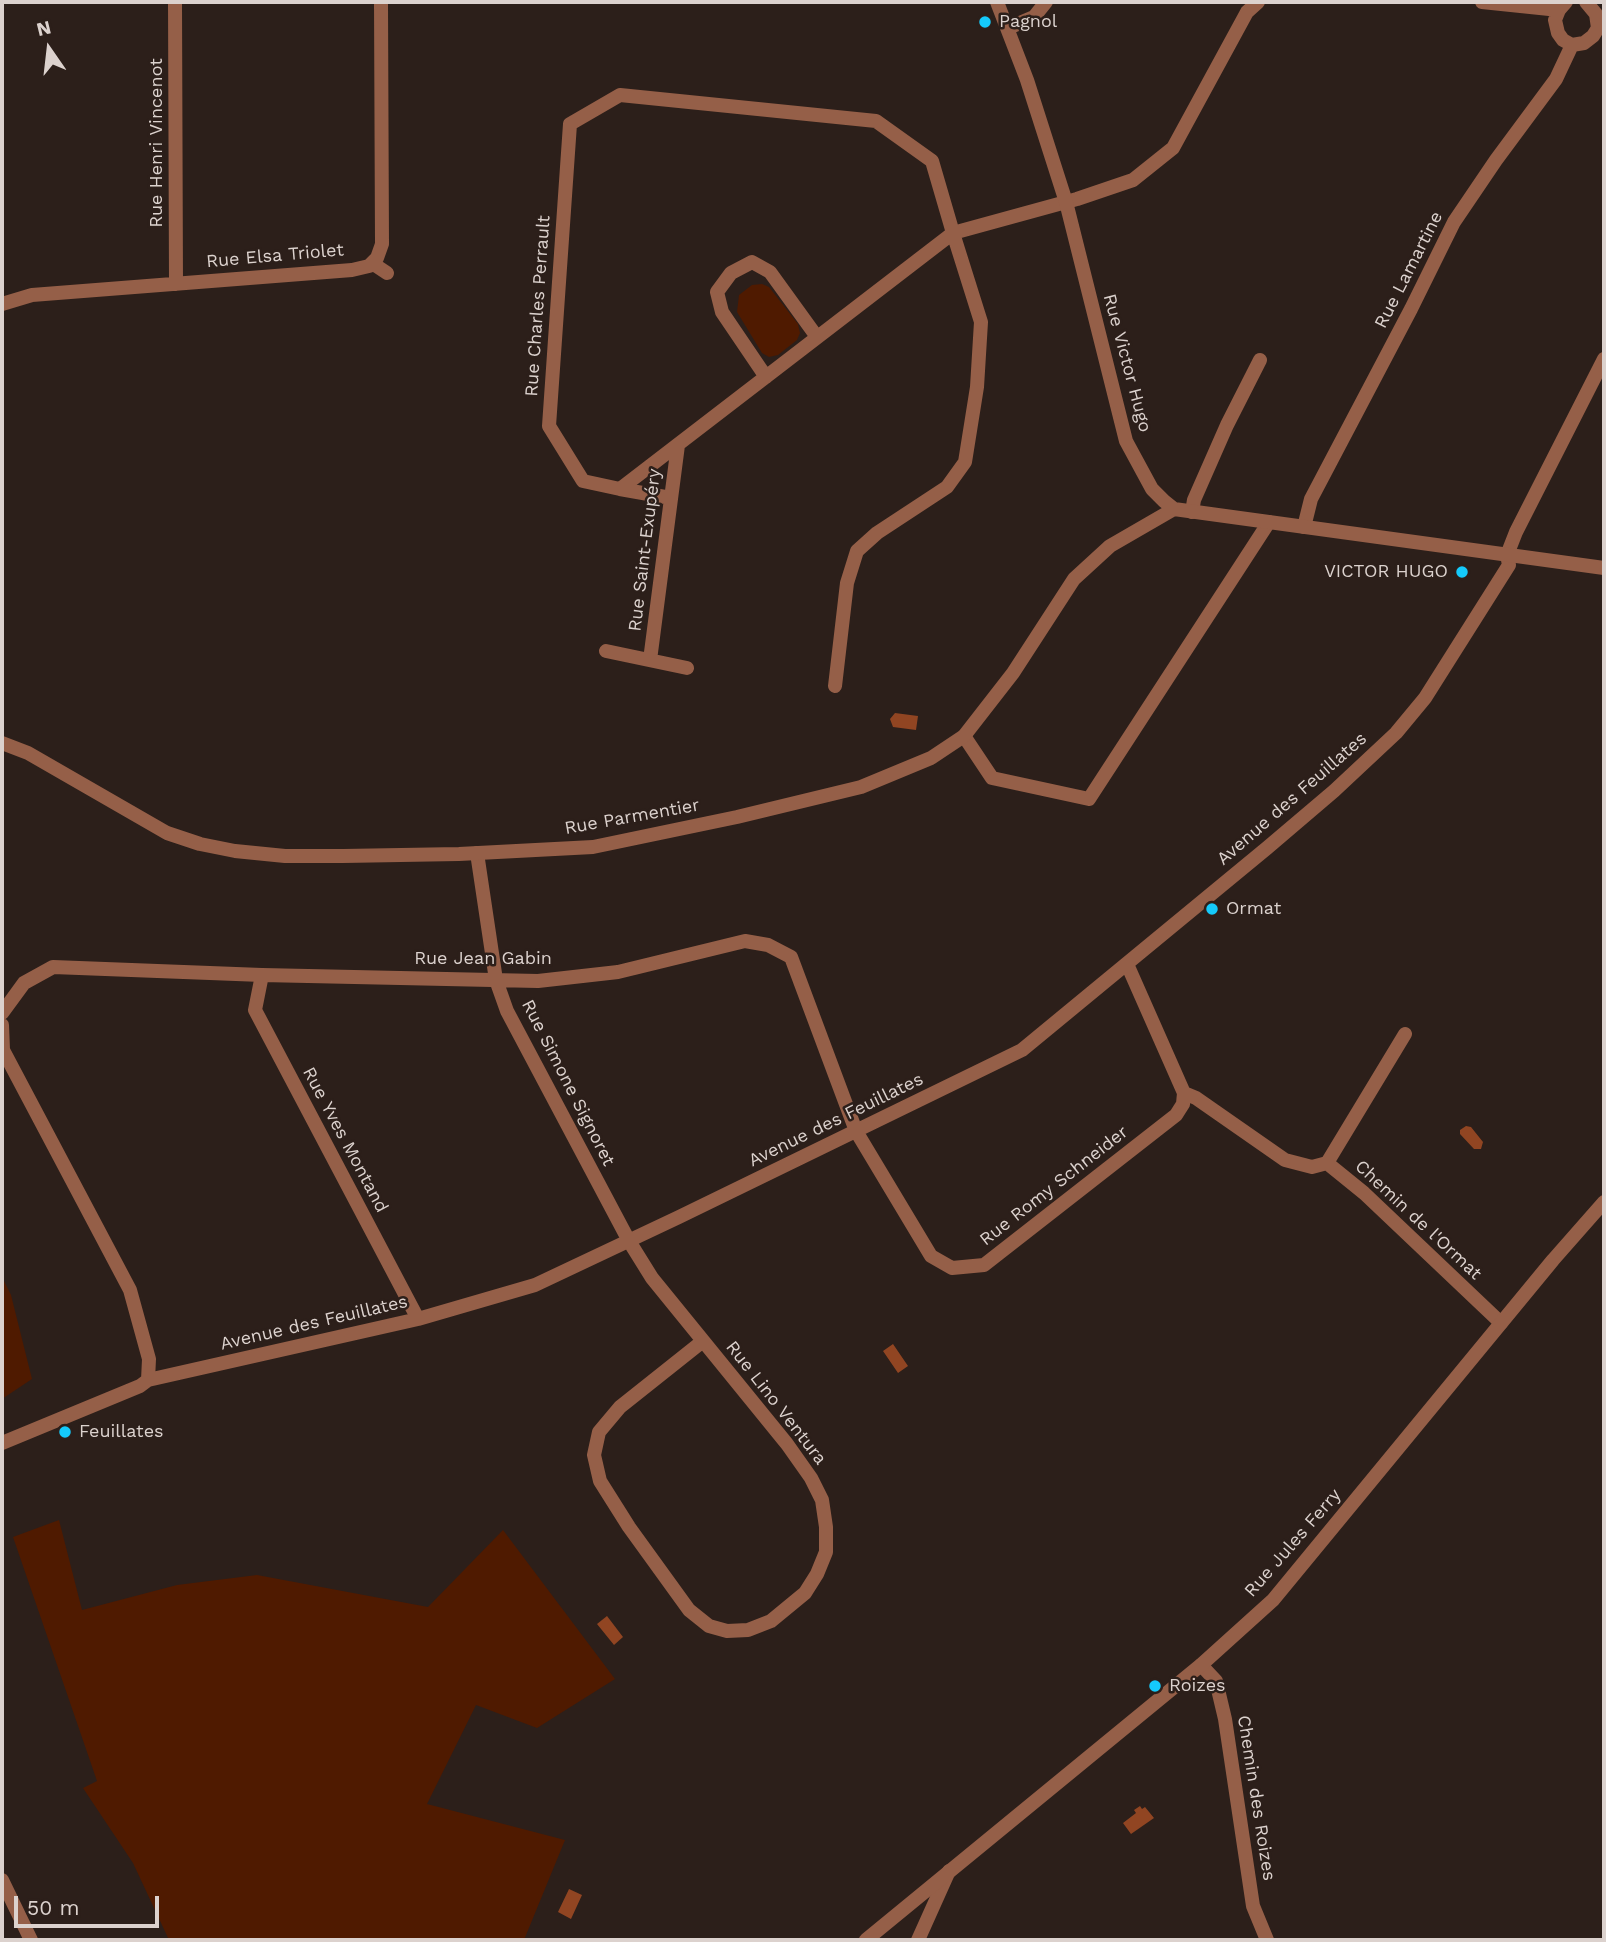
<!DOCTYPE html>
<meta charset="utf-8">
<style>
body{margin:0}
#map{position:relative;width:1606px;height:1942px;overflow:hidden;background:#2c1f1a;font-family:"Work Sans",sans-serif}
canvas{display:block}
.frame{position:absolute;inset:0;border:4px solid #dcd2ce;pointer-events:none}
.north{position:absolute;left:14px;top:14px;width:70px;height:70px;-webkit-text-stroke:5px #2c1f1a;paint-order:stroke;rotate:346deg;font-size:19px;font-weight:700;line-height:28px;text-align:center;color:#dcd2ce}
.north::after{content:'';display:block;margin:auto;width:24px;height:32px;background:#dcd2ce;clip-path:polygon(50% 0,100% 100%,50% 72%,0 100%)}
.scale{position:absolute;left:14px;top:1896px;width:145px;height:32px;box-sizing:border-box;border:4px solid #dcd2ce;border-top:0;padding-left:9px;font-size:21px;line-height:24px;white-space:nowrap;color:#dcd2ce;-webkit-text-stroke:5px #2c1f1a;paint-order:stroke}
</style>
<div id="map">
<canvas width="1606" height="1942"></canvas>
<div class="frame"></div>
<div class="north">N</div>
<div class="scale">50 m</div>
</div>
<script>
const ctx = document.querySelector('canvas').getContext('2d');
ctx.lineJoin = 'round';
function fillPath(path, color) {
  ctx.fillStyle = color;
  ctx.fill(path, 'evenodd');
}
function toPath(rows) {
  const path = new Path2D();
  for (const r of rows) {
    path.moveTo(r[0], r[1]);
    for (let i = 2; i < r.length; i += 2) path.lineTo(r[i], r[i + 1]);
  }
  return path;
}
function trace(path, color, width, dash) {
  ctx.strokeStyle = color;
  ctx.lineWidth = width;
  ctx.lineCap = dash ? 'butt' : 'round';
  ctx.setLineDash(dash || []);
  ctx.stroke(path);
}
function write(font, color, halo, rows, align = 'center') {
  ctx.font = font + ' "Work Sans",sans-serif';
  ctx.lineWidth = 5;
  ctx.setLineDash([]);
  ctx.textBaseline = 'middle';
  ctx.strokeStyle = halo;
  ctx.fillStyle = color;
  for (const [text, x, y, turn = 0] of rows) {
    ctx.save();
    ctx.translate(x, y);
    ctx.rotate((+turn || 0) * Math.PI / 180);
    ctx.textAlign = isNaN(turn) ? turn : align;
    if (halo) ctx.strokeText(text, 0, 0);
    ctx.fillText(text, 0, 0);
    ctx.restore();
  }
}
fillPath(toPath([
 [762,284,769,287,798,324,800,333,797,340,778,355,769,357,762,353,737,312,739,295,752,285],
 [2,1277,11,1295,32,1379,2,1399],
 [59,1520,82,1610,177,1585,257,1575,428,1607,503,1530,615,1679,537,1728,476,1705,427,1804,565,1840,524,1940,169,1940,133,1863,83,1788,97,1781,13,1537]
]), '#4f1a00');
fillPath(toPath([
 [895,713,918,716,916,730,893,727,890,719],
 [1466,1126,1471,1127,1483,1142,1481,1149,1474,1149,1460,1134,1460,1130],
 [893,1344,908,1366,898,1373,883,1351],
 [607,1616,623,1637,614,1645,597,1624],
 [1140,1806,1142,1809,1145,1807,1154,1818,1131,1834,1123,1823,1136,1813,1134,1810],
 [569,1889,582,1895,571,1919,558,1912]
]), '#914522');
trace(toPath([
 [175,2,176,284],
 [1482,2,1559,10],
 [1566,2,1559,10,1555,20,1558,33,1563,40,1572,45,1584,43,1593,36,1598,28,1596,14,1586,2],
 [1008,28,1034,17,1046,2],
 [372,263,387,273],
 [2,304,32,295,352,270,369,266,377,258,382,244,381,2],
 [766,377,722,312,717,292,731,273,752,262,770,272,817,337],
 [620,489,671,498],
 [1192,512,1194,500,1227,425,1260,360],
 [1304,527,1311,499,1411,309,1454,222,1496,160,1556,79,1572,45],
 [606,651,687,668],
 [650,660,678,445],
 [835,686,847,583,857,551,877,533,947,487,965,462,977,387,981,322,953,233,620,489,583,481,549,426,570,124,620,95,876,121,932,161,953,233,1077,199,1133,180,1173,148,1247,12,1258,2],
 [964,736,992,778,1089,799,1269,522],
 [477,853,496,980,507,1011,629,1241,652,1278,787,1444,811,1478,822,1500,826,1527,826,1552,817,1574,805,1593,771,1621,748,1630,727,1631,709,1626,689,1610,629,1527,600,1481,594,1455,599,1432,620,1407,703,1341],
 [262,975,255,1010,418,1319],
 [2,1013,24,983,53,967,262,975,538,981,618,972,745,941,768,945,791,957,856,1131,931,1256,952,1268,984,1265,1176,1115,1183,1104,1184,1093,1127,964],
 [2,1025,3,1050,130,1290,149,1359,148,1380],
 [1405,1034,1327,1163,1364,1193,1501,1323],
 [1184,1093,1196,1098,1285,1160,1312,1167,1327,1163],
 [2,1443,140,1386,148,1380,418,1319,535,1285,679,1217,1022,1050,1267,848,1334,791,1396,733,1425,698,1509,565,1507,555,1516,532,1604,359],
 [1201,1665,1216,1681,1225,1719,1253,1906,1267,1940],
 [2,1880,31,1940],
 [918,1940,949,1871]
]), '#955f48', 14);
trace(toPath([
 [997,2,1027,80,1066,202,1126,441,1152,489,1164,501,1174,509,1604,568],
 [2,743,28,753,167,833,200,844,235,851,285,856,343,856,459,854,593,847,737,817,861,787,931,758,964,736,1013,673,1074,579,1110,546,1174,509],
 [866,1940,1201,1665,1273,1600,1553,1260,1604,1202]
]), '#955f48', 14);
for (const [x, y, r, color] of [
 [985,22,7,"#15cafb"],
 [1462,572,7,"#15cafb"],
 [1212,909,7,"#15cafb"],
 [65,1432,7,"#15cafb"],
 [1155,1686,7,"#15cafb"]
]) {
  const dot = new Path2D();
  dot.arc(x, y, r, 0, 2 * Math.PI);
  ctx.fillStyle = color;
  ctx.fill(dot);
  trace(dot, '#2c1f1a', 2.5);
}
write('18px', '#dcd2ce', '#2c1f1a', [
 ["Pagnol",999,22],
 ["VICTOR HUGO",1448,572,"right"],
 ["Ormat",1226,909],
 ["Feuillates",79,1432],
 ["Roizes",1169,1686]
], 'left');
write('18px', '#dcd2ce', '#2c1f1a', [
 ["Rue Henri Vincenot",157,143,-90],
 ["Rue Elsa Triolet",275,256,-5],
 ["Rue Lamartine",1409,270,-63],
 ["Rue Charles Perrault",538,306,-86],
 ["Rue Victor Hugo",1127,363,75],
 ["Rue Saint-Exupéry",645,550,-83],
 ["Avenue des Feuillates",1292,799,-41],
 ["Rue Parmentier",632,817,-10],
 ["Rue Jean Gabin",483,959],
 ["Rue Simone Signoret",568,1083,63],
 ["Avenue des Feuillates",836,1120,-26],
 ["Rue Yves Montand",345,1140,62],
 ["Rue Romy Schneider",1054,1186,-38],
 ["Chemin de l'Ormat",1418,1220,43],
 ["Avenue des Feuillates",314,1323,-13],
 ["Rue Lino Ventura",776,1403,52],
 ["Rue Jules Ferry",1293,1543,-49],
 ["Chemin des Roizes",1256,1798,81]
]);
</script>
